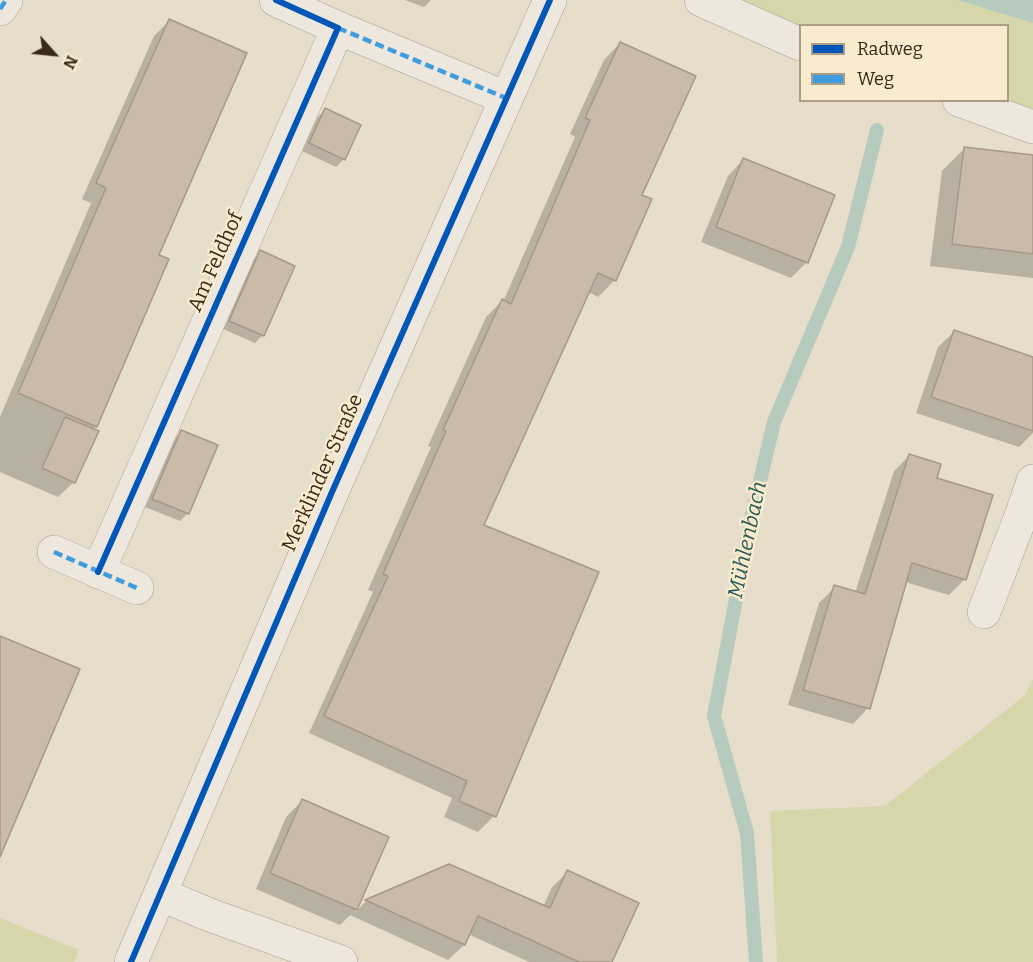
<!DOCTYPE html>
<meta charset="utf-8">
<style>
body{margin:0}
#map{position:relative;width:1033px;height:962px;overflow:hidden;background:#e6ddca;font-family:Bitter,serif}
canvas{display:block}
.legend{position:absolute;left:799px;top:24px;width:210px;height:78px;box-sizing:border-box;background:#f8ebce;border:2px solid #ac9d86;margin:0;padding:8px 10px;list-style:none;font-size:18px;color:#39291b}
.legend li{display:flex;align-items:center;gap:12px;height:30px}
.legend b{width:30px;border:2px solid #ac9d86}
.north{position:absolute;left:24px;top:24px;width:60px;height:60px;-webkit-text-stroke:4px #f8ebce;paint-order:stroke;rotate:117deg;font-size:16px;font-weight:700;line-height:24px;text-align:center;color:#39291b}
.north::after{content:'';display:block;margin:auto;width:21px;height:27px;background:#39291b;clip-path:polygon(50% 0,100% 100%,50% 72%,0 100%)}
</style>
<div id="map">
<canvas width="1033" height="962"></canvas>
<ul class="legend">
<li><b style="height:8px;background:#0057b8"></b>Radweg</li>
<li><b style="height:8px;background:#3e9cdf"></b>Weg</li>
</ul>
<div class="north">N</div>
</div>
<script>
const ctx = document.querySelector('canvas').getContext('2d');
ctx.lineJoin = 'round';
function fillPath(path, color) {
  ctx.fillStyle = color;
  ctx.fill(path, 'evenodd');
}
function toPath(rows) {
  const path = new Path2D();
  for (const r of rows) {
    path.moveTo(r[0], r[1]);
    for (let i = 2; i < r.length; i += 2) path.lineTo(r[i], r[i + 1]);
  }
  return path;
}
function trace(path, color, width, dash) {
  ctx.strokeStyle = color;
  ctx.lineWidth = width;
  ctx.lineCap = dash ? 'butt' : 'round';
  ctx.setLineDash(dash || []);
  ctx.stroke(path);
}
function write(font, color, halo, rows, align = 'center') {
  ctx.font = font + ' Bitter,serif';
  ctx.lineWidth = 5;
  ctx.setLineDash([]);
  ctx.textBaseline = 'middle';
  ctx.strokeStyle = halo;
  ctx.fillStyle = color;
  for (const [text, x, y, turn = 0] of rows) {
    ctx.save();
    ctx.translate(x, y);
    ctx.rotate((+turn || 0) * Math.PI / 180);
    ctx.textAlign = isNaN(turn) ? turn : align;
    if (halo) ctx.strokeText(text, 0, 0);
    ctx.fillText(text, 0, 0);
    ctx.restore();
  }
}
fillPath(toPath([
 [701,0,957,0,1033,23,1033,127,1008,100,1008,26,800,26,800,44],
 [1033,679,1033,962,777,962,770,811,885,806,1025,695],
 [0,918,79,950,74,962,0,962]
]), '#d7d6ab');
fillPath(toPath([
 [957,0,1033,0,1033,23]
]), '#b6cbbd');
fillPath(toPath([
 [405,0,431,0,424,7],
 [169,21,157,256,167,260,94,430,74,482,58,497,0,472,0,417,91,203,82,199,154,36],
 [620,43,640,196,615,280,598,297,588,292,482,526,494,816,478,832,444,817,452,798,309,733,373,592,368,590,431,447,428,446,486,317,502,301,503,302,575,137,570,134,604,60],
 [325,110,344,159,336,167,302,151,317,118],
 [964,149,1033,157,1033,278,930,266,942,171],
 [743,160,807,262,791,278,701,242,728,176],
 [261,252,263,335,255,343,223,329,253,260],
 [954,332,1033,358,1033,433,1019,447,916,413,938,347],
 [181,432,188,513,180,521,145,507,174,440],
 [909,456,935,479,965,579,949,595,905,582,868,708,853,724,788,705,819,603,835,587,855,593,894,471],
 [302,801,387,838,355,913,366,901,449,866,543,907,552,887,568,872,610,962,529,962,468,934,464,945,448,960,350,915,340,925,256,889,286,817]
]), '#0003');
trace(toPath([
 [756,962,747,833,714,716,751,519,774,422,848,247,877,130]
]), '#b6cbbd', 14);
const building = toPath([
 [169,19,247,53,159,255,169,259,97,427,18,393,106,188,96,183,169,19],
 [620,42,696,76,642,195,652,199,616,281,598,273,484,525,599,572,496,817,459,801,467,781,324,716,388,576,383,574,446,431,443,430,502,299,511,304,590,120,585,118,620,42],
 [325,108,361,125,345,160,309,143,325,108],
 [964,147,1033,155,1033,254,952,244,964,147],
 [743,158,835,195,808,263,716,227,743,158],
 [260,250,295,266,264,336,229,321,260,250],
 [954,330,1033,357,1033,431,931,397,954,330],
 [65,417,99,431,75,483,42,468,65,417],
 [181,430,218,445,189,514,152,499,181,430],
 [909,454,941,464,937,478,993,495,966,580,912,563,870,709,803,690,834,585,865,594,909,454],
 [0,636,80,669,0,857,0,636],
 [302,799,389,837,357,910,270,873,302,799],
 [449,864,550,908,567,870,639,903,612,962,579,962,478,916,465,945,365,900,449,864]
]);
fillPath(building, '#cabaaa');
trace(building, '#a69889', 1.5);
const minor = toPath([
 [701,0,800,44],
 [0,9,6,0],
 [338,28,506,98],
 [959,100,1033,127],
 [54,552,137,588],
 [98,572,338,28,276,0],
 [984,612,1021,516,1033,481],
 [160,894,207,914,341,962],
 [131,962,332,492,550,0]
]);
trace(minor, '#aaa194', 34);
trace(minor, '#ede7dd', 33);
trace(toPath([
 [0,9,6,0],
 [338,28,506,98],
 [54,552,137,588]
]), '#3e9cdf', 4.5, [9, 4.5]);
trace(toPath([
 [98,572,338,28,276,0],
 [131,962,332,492,550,0]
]), '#0057b8', 6);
write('20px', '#39291b', '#f8ebce', [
 ["Am Feldhof",216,262,-66],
 ["Merklinder Straße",323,473,-66]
]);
write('italic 21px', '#295b56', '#f8ebce', [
 ["Mühlenbach",748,540,-78]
]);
</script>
